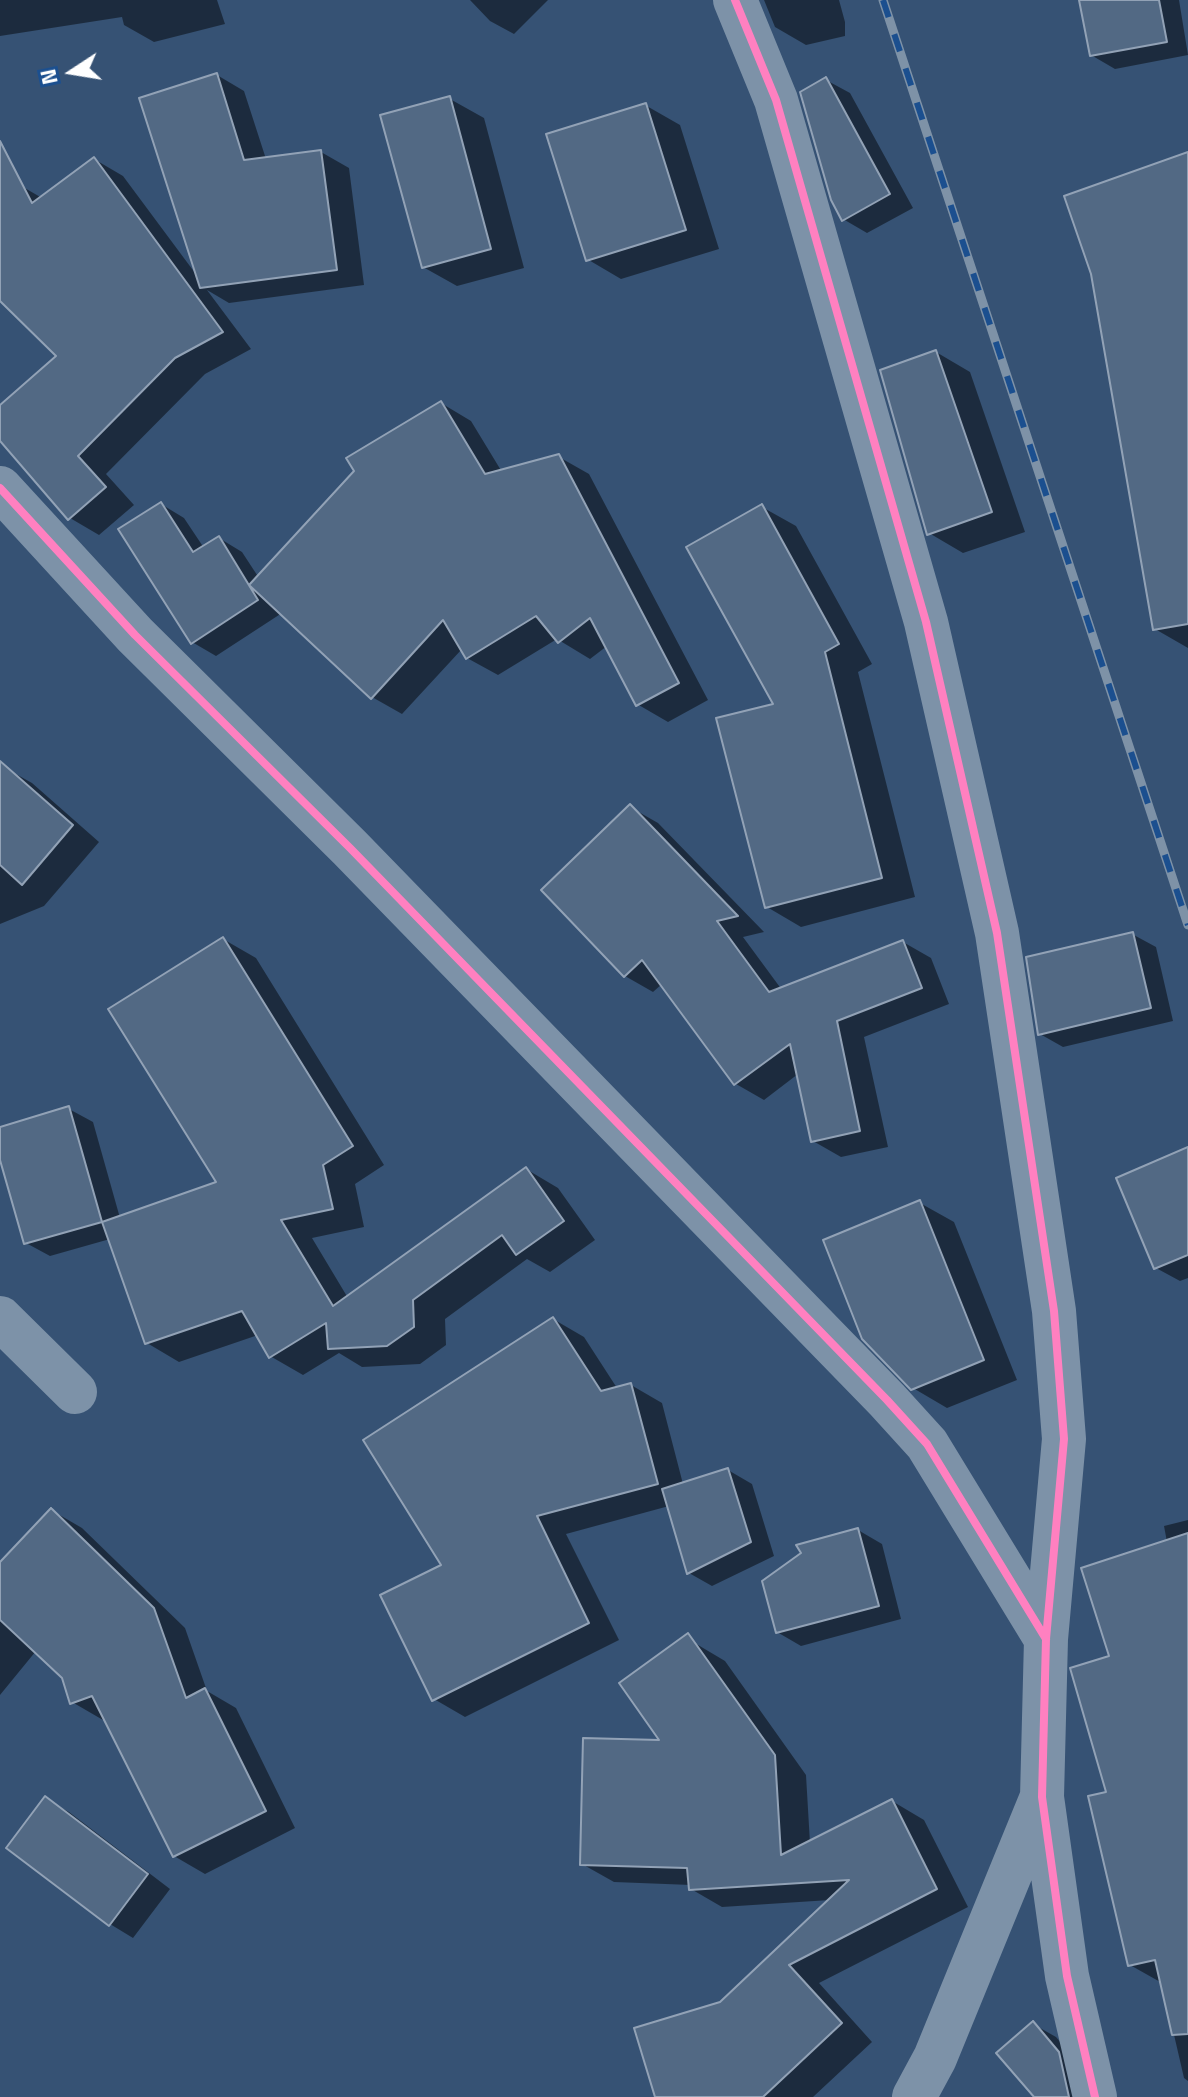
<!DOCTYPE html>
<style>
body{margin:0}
#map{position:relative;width:1188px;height:2097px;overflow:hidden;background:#365274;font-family:"Titillium Web",sans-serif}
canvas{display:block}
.north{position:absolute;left:32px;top:32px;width:80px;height:80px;-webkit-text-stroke:6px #1b4f8f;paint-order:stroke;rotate:258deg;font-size:22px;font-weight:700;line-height:32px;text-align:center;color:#fff}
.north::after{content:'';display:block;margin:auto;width:28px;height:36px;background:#fff;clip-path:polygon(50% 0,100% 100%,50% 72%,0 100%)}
</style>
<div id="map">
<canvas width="1188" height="2097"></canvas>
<div class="north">N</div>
</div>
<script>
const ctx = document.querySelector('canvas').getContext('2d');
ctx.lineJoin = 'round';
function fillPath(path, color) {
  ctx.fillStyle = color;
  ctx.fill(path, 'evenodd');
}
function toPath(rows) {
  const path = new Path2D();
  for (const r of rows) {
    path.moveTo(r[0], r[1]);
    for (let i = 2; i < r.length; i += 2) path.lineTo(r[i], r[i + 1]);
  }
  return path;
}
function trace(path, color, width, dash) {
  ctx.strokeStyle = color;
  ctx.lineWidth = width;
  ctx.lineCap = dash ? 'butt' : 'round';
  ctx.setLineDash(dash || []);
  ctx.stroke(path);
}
fillPath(toPath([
 [0,0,217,0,225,24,154,42,124,25,122,17,0,36],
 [470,0,548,0,514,34,490,21],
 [764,0,839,0,845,22,845,36,806,45,775,27],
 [1082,0,1179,0,1188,55,1115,69,1091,55],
 [217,75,244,91,266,159,321,152,349,168,364,285,229,303,207,290,251,349,205,374,106,474,134,505,99,535,70,518,0,438,0,408,59,356,0,298,0,159,23,187,42,198,94,159,123,176,198,277],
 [826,80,850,93,913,208,867,233,843,219],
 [450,99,484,118,524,268,457,286,423,267],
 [645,105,680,125,719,249,621,279,587,259],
 [1188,154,1188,648,1155,629],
 [936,352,970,372,1025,532,963,553,929,533],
 [441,403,471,421,502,472,559,457,589,474,708,700,668,722,637,704,607,646,590,659,557,639,498,675,467,658,462,649,402,714,372,697,282,613,216,656,192,642,161,504,184,518,204,548,219,538,242,552,259,578],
 [762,507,796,526,872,664,858,672,915,897,801,927,767,907,776,705],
 [5,768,32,783,99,842,44,906,0,924,0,774],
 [630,807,658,823,764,932,743,937,782,990,903,942,931,958,949,1004,864,1037,888,1147,841,1157,813,1141,798,1074,764,1100,736,1084,662,984,653,992,625,976],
 [1132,934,1156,947,1173,1021,1063,1047,1040,1034],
 [223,939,256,958,384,1165,355,1184,364,1227,312,1238,348,1298,526,1169,558,1188,595,1240,550,1272,527,1259,445,1319,446,1345,420,1364,362,1367,339,1353,303,1375,270,1356,258,1335,179,1362,147,1343,110,1239,50,1256,26,1243,0,1153,0,1129,69,1109,93,1122,120,1218,219,1183],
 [1188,1150,1188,1278,1180,1281,1156,1268],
 [920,1203,954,1222,1017,1380,947,1408,913,1388],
 [553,1319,584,1337,617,1388,631,1385,662,1403,683,1484,728,1470,752,1484,774,1556,712,1586,689,1573,669,1506,566,1534,619,1640,465,1717,434,1699,444,1565],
 [51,1510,82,1528,185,1628,207,1691,236,1708,295,1828,205,1874,174,1856,106,1719,103,1720,72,1702,63,1677,36,1651,0,1695,0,1565],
 [1188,1520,1188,2081,1184,2078,1162,1983,1130,1965,1109,1794,1111,1657,1167,1542,1164,1526],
 [858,1530,882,1544,901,1619,801,1646,777,1632],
 [693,1642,725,1661,806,1775,810,1843,892,1801,924,1820,968,1907,819,1983,872,2042,813,2097,658,2097,721,2004,830,1900,722,1907,691,1889,691,1885,614,1882,582,1864,663,1742],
 [45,1799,69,1812,170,1889,133,1938,110,1924],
 [1033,2024,1056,2037,1082,2068,1090,2097,1037,2097]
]), '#0007');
const building = toPath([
 [1079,0,1159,0,1167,42,1090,56,1079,0],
 [217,73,244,160,321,150,337,270,200,288,139,98,217,73],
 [826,77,890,194,842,221,831,200,800,92,826,77],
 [450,96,491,249,422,268,380,115,450,96],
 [646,103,686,230,586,261,546,134,646,103],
 [0,141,32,203,94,157,223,332,175,358,78,456,106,487,68,520,0,441,0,405,56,356,0,301,0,141],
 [1188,152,1188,624,1153,630,1091,274,1064,196,1188,152],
 [936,350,992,512,927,535,880,370,936,350],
 [441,401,485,474,559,454,679,683,636,706,590,618,558,643,536,616,466,659,443,620,371,699,249,585,354,471,346,458,441,401],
 [161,502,193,552,219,536,258,600,191,644,118,529,161,502],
 [762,504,839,644,825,652,882,878,765,908,716,718,773,704,686,547,762,504],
 [0,761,73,825,22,885,0,865,0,761],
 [630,804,738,916,717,921,769,992,903,940,922,988,837,1021,860,1131,811,1142,790,1044,734,1085,642,960,624,977,541,890,630,804],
 [1133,932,1151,1008,1038,1035,1026,957,1133,932],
 [223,937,353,1146,323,1165,333,1209,281,1220,333,1306,526,1167,564,1221,516,1255,502,1235,413,1300,414,1327,387,1346,328,1349,326,1323,269,1358,242,1311,145,1344,102,1222,216,1182,108,1009,223,937],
 [69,1106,102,1222,24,1244,0,1160,0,1127,69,1106],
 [1188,1147,1188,1255,1154,1269,1116,1178,1188,1147],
 [920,1200,984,1360,911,1390,862,1339,823,1240,920,1200],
 [553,1317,601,1391,631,1383,658,1484,537,1516,589,1623,432,1701,380,1595,441,1565,363,1440,553,1317],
 [728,1468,751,1542,687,1574,662,1489,728,1468],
 [51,1508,154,1608,186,1698,205,1688,266,1811,173,1857,92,1696,70,1704,62,1678,0,1620,0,1562,51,1508],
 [858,1528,879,1606,776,1633,762,1581,801,1553,796,1545,858,1528],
 [1188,1533,1188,2034,1172,2035,1155,1960,1128,1966,1088,1796,1106,1792,1070,1668,1109,1656,1081,1568,1188,1533],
 [688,1633,775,1755,781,1855,892,1799,937,1889,789,1965,842,2023,763,2097,655,2097,634,2028,720,2002,849,1880,689,1890,687,1868,580,1865,583,1738,659,1740,619,1683,688,1633],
 [45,1796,148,1874,109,1926,6,1848,45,1796],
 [1033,2021,1059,2052,1069,2097,1034,2097,996,2053,1033,2021]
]);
fillPath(building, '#526984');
trace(building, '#92a2b6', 2);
trace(toPath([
 [735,0,776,100,926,622,997,933,1054,1311,1064,1439,1046,1639,1042,1797,1067,1976,1095,2097],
 [0,488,135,635,350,848,887,1400,927,1444,1046,1639],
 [0,1318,75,1392],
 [914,2097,935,2058,1041,1799]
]), '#7d92a8', 44);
const rail = toPath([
 [883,0,1188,925]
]);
trace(rail, '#7e92a7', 9);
trace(rail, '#1b4f8f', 6, [18]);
trace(toPath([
 [735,0,776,100,926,622,997,933,1054,1311,1064,1439,1046,1639,1042,1797,1067,1976,1095,2097],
 [0,488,135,635,350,848,887,1400,927,1444,1046,1639]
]), '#ff80c0', 8);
</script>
